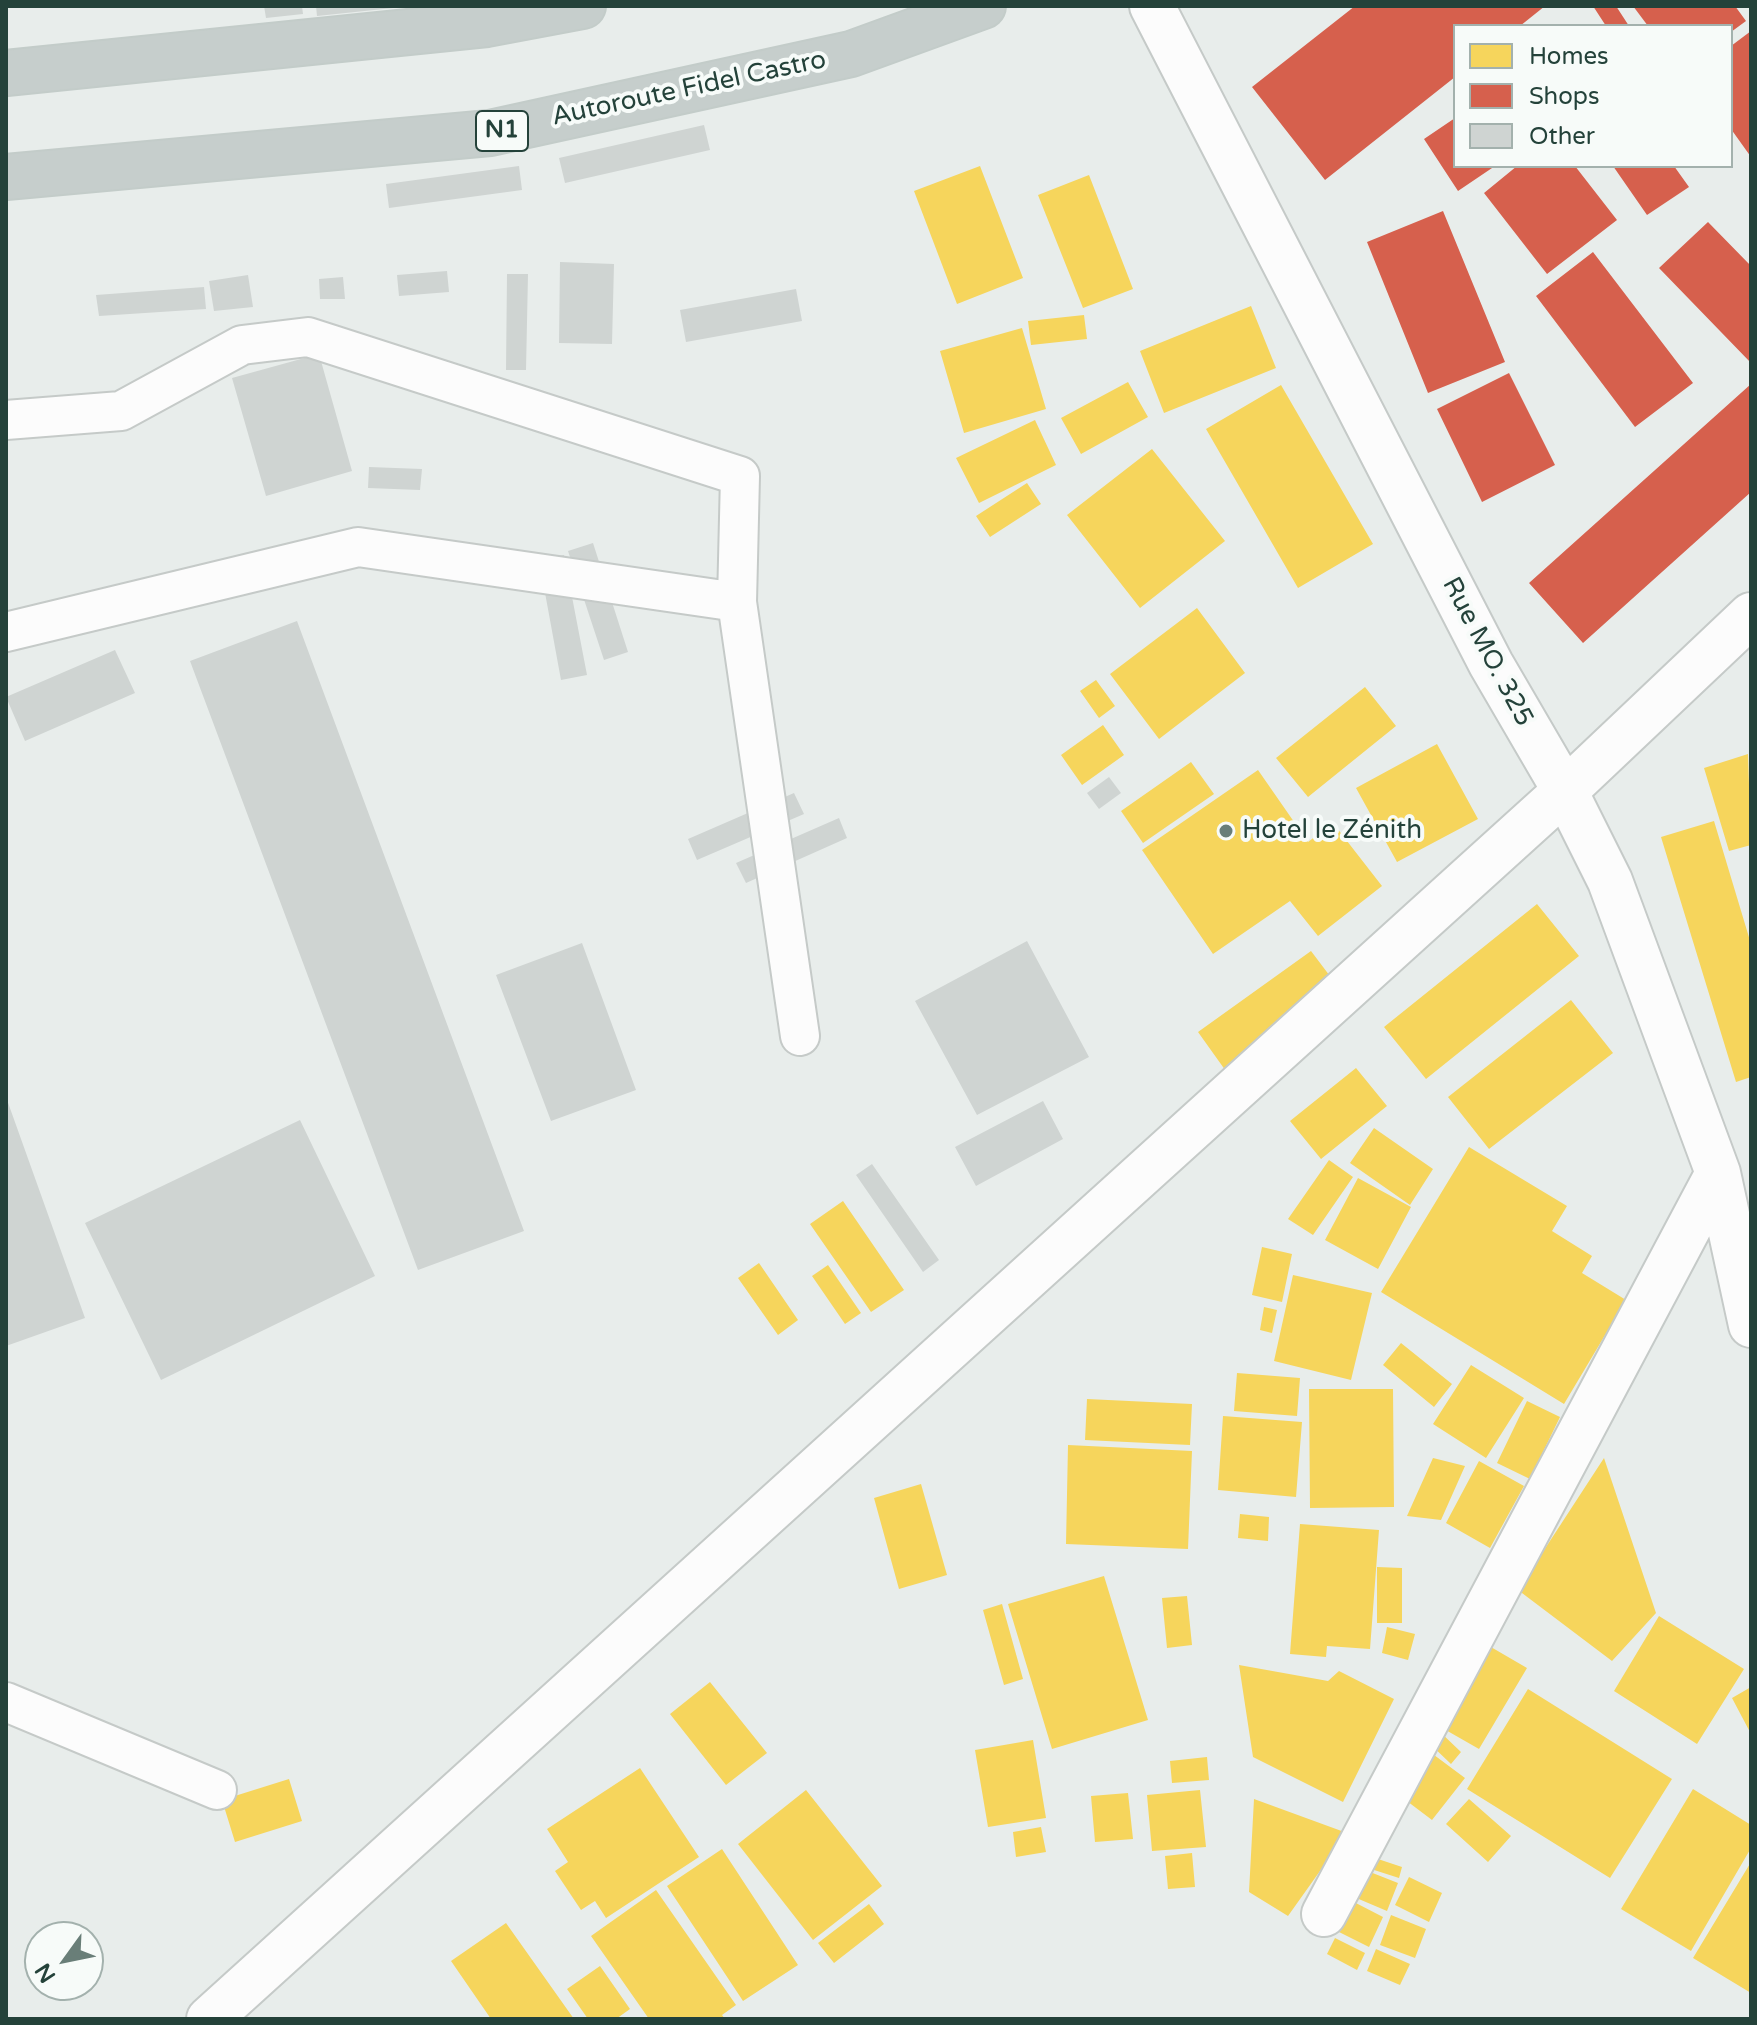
<!DOCTYPE html>
<meta charset="utf-8">
<style>
body{margin:0}
#map{position:relative;width:1757px;height:2025px;overflow:hidden;background:#e8edeb;font-family:"Varela Round",sans-serif}
canvas{display:block}
.frame{position:absolute;inset:0;border:8px solid #24423a;pointer-events:none}
.legend{position:absolute;left:1453px;top:24px;width:280px;height:144px;box-sizing:border-box;background:#f7fbf9;border:2px solid #a3b1ad;margin:0;padding:10px 14px;list-style:none;font-size:24px;color:#24423a}
.legend li{display:flex;align-items:center;gap:16px;height:40px}
.legend b{width:40px;border:2px solid #a3b1ad}
.north{position:absolute;left:24px;top:1921px;width:80px;height:80px;box-sizing:border-box;background:#f7fbf9;border:2px solid #a3b1ad;border-radius:50%;rotate:237deg;font-size:22px;font-weight:700;line-height:32px;text-align:center;color:#24423a}
.north::after{content:'';display:block;margin:auto;width:28px;height:36px;background:#697e78;clip-path:polygon(50% 0,100% 100%,50% 72%,0 100%)}
</style>
<div id="map">
<canvas width="1757" height="2025"></canvas>
<div class="frame"></div>
<ul class="legend">
<li><b style="height:22px;background:#f6d55c"></b>Homes</li>
<li><b style="height:22px;background:#d6604d"></b>Shops</li>
<li><b style="height:22px;background:#cfd4d2"></b>Other</li>
</ul>
<div class="north">N</div>
</div>
<script>
const ctx = document.querySelector('canvas').getContext('2d');
ctx.lineJoin = 'round';
function fillPath(path, color) {
  ctx.fillStyle = color;
  ctx.fill(path, 'evenodd');
}
function toPath(rows) {
  const path = new Path2D();
  for (const r of rows) {
    path.moveTo(r[0], r[1]);
    for (let i = 2; i < r.length; i += 2) path.lineTo(r[i], r[i + 1]);
  }
  return path;
}
function trace(path, color, width, dash) {
  ctx.strokeStyle = color;
  ctx.lineWidth = width;
  ctx.lineCap = dash ? 'butt' : 'round';
  ctx.setLineDash(dash || []);
  ctx.stroke(path);
}
function write(font, color, halo, rows, align = 'center') {
  ctx.font = font + ' "Varela Round",sans-serif';
  ctx.lineWidth = 8;
  ctx.setLineDash([]);
  ctx.textBaseline = 'middle';
  ctx.strokeStyle = halo;
  ctx.fillStyle = color;
  for (const [text, x, y, turn = 0] of rows) {
    ctx.save();
    ctx.translate(x, y);
    ctx.rotate((+turn || 0) * Math.PI / 180);
    ctx.textAlign = isNaN(turn) ? turn : align;
    if (halo) ctx.strokeText(text, 0, 0);
    ctx.fillText(text, 0, 0);
    ctx.restore();
  }
}
fillPath(toPath([
 [980,166,1023,278,957,304,914,191],
 [1089,175,1133,289,1083,308,1038,195],
 [1251,306,1276,368,1164,413,1140,351],
 [1084,315,1087,339,1031,345,1028,321],
 [1022,328,1046,409,964,433,940,351],
 [1128,382,1148,417,1081,454,1061,418],
 [1281,385,1373,544,1298,588,1206,429],
 [1035,420,1056,465,979,503,956,458],
 [1152,449,1225,541,1140,608,1067,515],
 [1027,483,1041,504,990,537,976,516],
 [1197,608,1245,673,1159,739,1110,674],
 [1096,680,1115,706,1099,718,1080,691],
 [1365,687,1396,726,1308,797,1276,758],
 [1103,725,1124,755,1082,785,1061,755],
 [1437,744,1478,819,1397,862,1356,788],
 [1748,754,1751,845,1729,851,1704,768],
 [1191,762,1214,794,1143,843,1121,811],
 [1258,770,1308,842,1333,823,1382,886,1318,936,1290,901,1213,954,1142,850],
 [1714,821,1751,944,1751,1077,1736,1082,1661,837],
 [1537,904,1579,956,1426,1079,1384,1027],
 [1311,951,1342,992,1228,1074,1198,1032],
 [1571,1000,1613,1053,1489,1149,1448,1097],
 [1356,1068,1387,1106,1321,1159,1290,1121],
 [1374,1128,1433,1169,1410,1205,1350,1163],
 [1469,1147,1567,1206,1552,1231,1592,1256,1582,1273,1626,1300,1564,1404,1381,1292],
 [1329,1160,1353,1177,1313,1235,1288,1219],
 [1358,1178,1411,1207,1378,1269,1325,1240],
 [843,1201,904,1290,871,1312,810,1224],
 [1262,1247,1292,1254,1282,1302,1252,1295],
 [759,1263,798,1320,778,1335,738,1278],
 [828,1265,861,1313,845,1324,812,1276],
 [1293,1275,1372,1293,1351,1380,1274,1361],
 [1264,1307,1277,1310,1272,1333,1260,1330],
 [1401,1343,1452,1384,1434,1407,1383,1365],
 [1471,1365,1524,1398,1486,1458,1433,1424],
 [1237,1373,1300,1378,1297,1416,1234,1411],
 [1309,1389,1393,1389,1394,1507,1310,1508],
 [1087,1399,1192,1404,1190,1445,1085,1440],
 [1527,1401,1560,1417,1530,1479,1497,1463],
 [1223,1416,1302,1422,1296,1497,1218,1490],
 [1068,1445,1192,1451,1188,1549,1066,1544],
 [1433,1458,1465,1466,1441,1520,1407,1516],
 [1604,1458,1656,1613,1612,1661,1518,1590],
 [1479,1461,1524,1486,1490,1548,1446,1523],
 [921,1484,947,1575,899,1589,874,1498],
 [1240,1514,1269,1517,1268,1541,1238,1538],
 [1300,1524,1379,1530,1370,1649,1327,1646,1326,1657,1290,1654],
 [1377,1567,1402,1568,1402,1623,1377,1623],
 [1104,1576,1148,1720,1052,1749,1008,1604],
 [1187,1596,1192,1645,1167,1648,1162,1598],
 [1002,1604,1023,1679,1004,1685,983,1610],
 [1659,1616,1744,1669,1697,1744,1614,1691],
 [1387,1627,1415,1634,1408,1660,1382,1653],
 [1484,1643,1527,1668,1479,1749,1437,1725],
 [1239,1665,1328,1681,1339,1671,1394,1699,1343,1802,1253,1757],
 [710,1682,767,1753,726,1785,670,1714],
 [1751,1687,1751,1734,1732,1698],
 [1528,1689,1672,1779,1610,1878,1467,1789],
 [1439,1731,1461,1752,1451,1764,1428,1742],
 [1033,1740,1046,1818,988,1827,975,1750],
 [1426,1749,1465,1778,1432,1820,1395,1792],
 [1207,1757,1209,1780,1172,1783,1170,1761],
 [640,1768,699,1857,606,1918,595,1901,581,1910,555,1871,568,1862,547,1829],
 [289,1779,302,1821,235,1842,222,1800],
 [1693,1789,1751,1825,1751,1848,1691,1951,1621,1909],
 [806,1790,882,1886,813,1940,738,1844],
 [1200,1790,1206,1847,1152,1851,1147,1795],
 [1128,1793,1133,1839,1095,1842,1091,1796],
 [1254,1799,1347,1833,1288,1916,1249,1892],
 [1469,1799,1511,1836,1488,1862,1446,1824],
 [1041,1827,1046,1852,1016,1857,1013,1832],
 [722,1849,798,1965,743,2001,667,1886],
 [1192,1853,1195,1887,1168,1889,1165,1856],
 [1375,1858,1402,1867,1399,1878,1371,1869],
 [1751,1862,1751,1993,1693,1958],
 [1365,1870,1398,1883,1387,1911,1354,1897],
 [1409,1877,1442,1893,1429,1922,1395,1905],
 [656,1890,736,2005,722,2015,725,2019,649,2019,591,1936],
 [1352,1901,1383,1917,1369,1947,1337,1931],
 [869,1904,884,1924,834,1963,818,1943],
 [1391,1915,1426,1929,1415,1958,1380,1945],
 [506,1923,574,2019,491,2019,451,1961],
 [1335,1938,1365,1953,1357,1970,1327,1954],
 [1376,1949,1410,1964,1400,1985,1367,1971],
 [600,1966,630,2009,616,2019,588,2019,567,1989]
]), '#f6d55c');
fillPath(toPath([
 [1355,6,1545,6,1520,26,1455,26,1455,77,1325,180,1252,87],
 [1593,6,1616,6,1629,26,1606,26],
 [1633,6,1735,6,1746,21,1731,32,1731,26,1648,26],
 [1751,31,1751,157,1731,129,1731,46],
 [1455,118,1455,166,1495,166,1458,191,1424,139],
 [1517,166,1575,166,1617,220,1547,274,1484,193],
 [1613,166,1674,166,1689,187,1647,215],
 [1443,211,1505,362,1428,393,1367,242],
 [1708,222,1751,266,1751,363,1659,268],
 [1593,252,1693,383,1635,427,1536,296],
 [1509,373,1555,465,1482,502,1437,409],
 [1751,384,1751,492,1583,643,1529,583]
]), '#d6604d');
fillPath(toPath([
 [264,6,302,6,303,14,266,18],
 [316,6,393,6,393,8,317,16],
 [704,125,710,150,565,183,559,158],
 [519,166,522,190,389,208,386,184],
 [560,262,614,264,612,344,559,343],
 [447,271,449,292,399,296,397,275],
 [507,274,528,274,526,370,506,370],
 [248,275,253,307,214,311,209,281],
 [343,277,345,299,320,299,319,279],
 [204,287,206,309,99,316,96,295],
 [796,289,802,321,686,342,680,310],
 [319,354,352,471,266,496,232,378],
 [369,467,422,469,420,490,368,488],
 [593,543,628,652,604,660,568,551],
 [564,555,587,675,561,680,539,560],
 [297,621,524,1231,418,1270,190,661],
 [115,650,135,693,25,741,6,697],
 [1109,777,1121,793,1099,809,1087,793],
 [794,793,804,814,697,860,688,839],
 [839,818,847,838,746,883,736,863],
 [1027,941,1089,1057,977,1115,915,1001],
 [582,943,636,1090,551,1121,496,975],
 [6,1097,85,1318,6,1346],
 [1043,1101,1063,1139,976,1186,955,1147],
 [300,1120,375,1276,161,1380,85,1223],
 [872,1164,939,1260,923,1272,856,1175]
]), '#cfd4d2');
const service = toPath([
 [6,420,121,411,242,345,308,337,740,476,737,602],
 [6,632,358,547,737,602,800,1036],
 [6,1702,217,1790]
]);
const minor = toPath([
 [1152,6,1491,664,1565,791,1610,881,1718,1173,1751,1325],
 [1324,1914,1718,1173],
 [209,2019,1565,791,1751,615]
]);
const trunk = toPath([
 [6,73,487,24,583,6],
 [6,177,490,133,851,54,983,6]
]);
trace(service, '#c5cac8', 42);
trace(minor, '#c5cac8', 48);
trace(trunk, '#c3ccc9', 48);
trace(service, '#fcfcfc', 38);
trace(minor, '#fcfcfc', 44);
trace(trunk, '#c6cecc', 44);
for (const [x, y, r, color] of [
 [1226,831,8,"#697e78"]
]) {
  const dot = new Path2D();
  dot.arc(x, y, r, 0, 2 * Math.PI);
  ctx.fillStyle = color;
  ctx.fill(dot);
  trace(dot, '#f7fbf9', 3);
}
for (const [x, y, w] of [
 [502,131,52]
]) {
  const box = new Path2D();
  box.roundRect(x - w / 2, y - 20, w, 40, 6);
  ctx.fillStyle = '#f7fbf9';
  ctx.fill(box);
  trace(box, '#24423a', 2);
}
write('bold 24px', '#24423a', null, [
 ["N1",502,131]
]);
write('26px', '#24423a', '#f7fbf9', [
 ["Autoroute Fidel Castro",689,89,-12],
 ["Rue MO. 325",1487,652,62]
]);
write('26px', '#24423a', '#f7fbf9', [
 ["Hotel le Zénith",1242,831]
], 'left');
</script>
